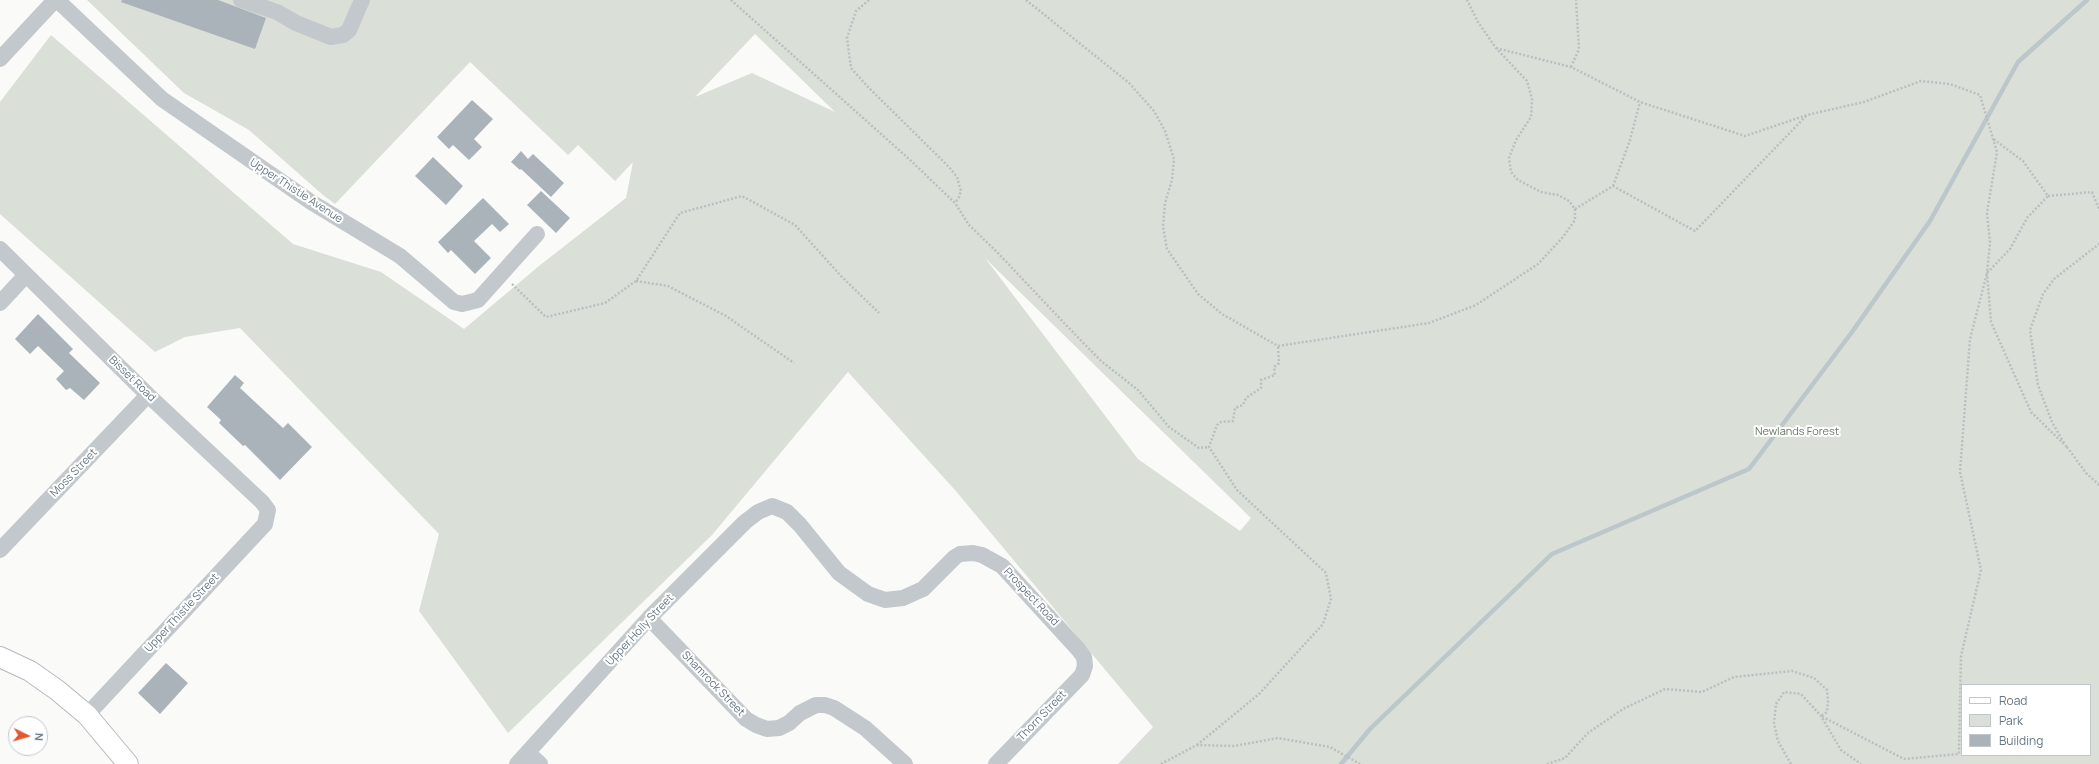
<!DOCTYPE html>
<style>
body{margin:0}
#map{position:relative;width:2099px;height:764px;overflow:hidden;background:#fafaf8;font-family:Manrope,sans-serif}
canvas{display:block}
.legend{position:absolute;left:1961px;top:684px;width:130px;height:72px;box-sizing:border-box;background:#fff;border:1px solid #c1c8cd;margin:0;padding:5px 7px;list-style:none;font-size:12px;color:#657683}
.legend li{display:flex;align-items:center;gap:8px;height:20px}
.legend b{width:20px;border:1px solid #c1c8cd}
.north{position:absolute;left:8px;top:716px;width:40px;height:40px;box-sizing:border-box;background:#fff;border:1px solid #c1c8cd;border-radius:50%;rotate:95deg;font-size:11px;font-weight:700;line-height:16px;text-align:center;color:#657683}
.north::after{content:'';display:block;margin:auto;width:14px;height:18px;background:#e4572e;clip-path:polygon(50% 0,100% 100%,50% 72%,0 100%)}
</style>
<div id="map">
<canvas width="2099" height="764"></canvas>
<ul class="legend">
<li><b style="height:5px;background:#fff"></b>Road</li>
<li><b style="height:11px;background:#dadfd7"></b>Park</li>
<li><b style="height:11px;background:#aab3b9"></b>Building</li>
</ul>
<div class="north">N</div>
</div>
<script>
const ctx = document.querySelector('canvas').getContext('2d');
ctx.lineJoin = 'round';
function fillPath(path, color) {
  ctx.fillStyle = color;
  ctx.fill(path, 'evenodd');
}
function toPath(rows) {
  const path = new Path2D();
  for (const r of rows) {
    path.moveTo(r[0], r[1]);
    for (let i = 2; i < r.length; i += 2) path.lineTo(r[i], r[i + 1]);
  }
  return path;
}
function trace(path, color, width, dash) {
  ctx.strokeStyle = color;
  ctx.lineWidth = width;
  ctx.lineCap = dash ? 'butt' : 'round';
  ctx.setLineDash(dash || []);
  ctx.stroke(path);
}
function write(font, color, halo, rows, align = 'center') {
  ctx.font = font + ' Manrope,sans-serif';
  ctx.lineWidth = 4;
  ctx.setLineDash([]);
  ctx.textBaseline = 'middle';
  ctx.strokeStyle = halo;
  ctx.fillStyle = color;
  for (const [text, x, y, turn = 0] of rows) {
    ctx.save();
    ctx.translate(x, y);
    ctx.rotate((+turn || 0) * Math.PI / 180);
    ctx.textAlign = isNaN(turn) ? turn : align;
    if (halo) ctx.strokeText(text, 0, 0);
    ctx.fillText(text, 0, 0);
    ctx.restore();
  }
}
fillPath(toPath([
 [87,0,2099,0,2099,764,1118,764,1153,727,955,490,848,372,712,535,508,733,419,611,439,534,240,328,185,337,155,352,0,214,0,102,51,35,293,244,381,272,464,329,539,266,626,198,633,162,615,181,578,145,568,155,470,62,335,204,323,195,249,130,184,93],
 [755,34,835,112,752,73,695,97],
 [985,258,1251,518,1240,531,1138,459],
 [1962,685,2090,685,2090,755,1962,755]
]), '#dadfd7');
trace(toPath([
 [1341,764,1370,729,1552,554,1749,469,1852,332,1930,221,2018,62,2087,0]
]), '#bbc7cb', 4.5);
fillPath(toPath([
 [122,0,218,0,266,18,255,49,121,2],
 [472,100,493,119,474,139,482,147,469,160,453,145,449,149,437,137],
 [521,151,528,159,533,154,564,183,551,197,521,169,520,170,511,162],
 [433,157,463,186,446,205,415,176],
 [541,191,570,218,556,233,527,205],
 [483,198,509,224,500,232,492,224,474,241,491,258,475,274,451,250,448,253,438,242],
 [38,314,73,349,69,353,100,383,84,400,70,388,66,390,56,379,64,371,38,346,30,354,15,339],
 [235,375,244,383,240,388,283,428,288,423,312,447,280,480,245,445,243,446,219,423,221,420,207,407],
 [166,663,188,683,160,714,138,693]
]), '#aab3b9');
const major = toPath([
 [0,657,30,671,57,690,87,715,128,764]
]);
trace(major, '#b5babe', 22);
trace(toPath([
 [731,0,909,159,955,203,969,225,997,252,1066,325,1101,361,1138,390,1169,427,1199,448,1209,447],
 [869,0,856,11,847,38,851,68,867,86,949,167,957,177,961,191,959,197,955,203],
 [1026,0,1129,83,1154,111,1165,131,1174,159,1172,180,1165,203,1163,227,1167,249,1198,294,1222,314,1278,346,1429,323,1476,305,1538,264,1563,237,1575,220,1575,209,1569,201,1558,195,1541,192,1518,180,1511,172,1509,158,1516,140,1531,117,1532,99,1527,81,1496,48,1478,22,1467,0],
 [1496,48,1571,67,1640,102,1745,136,1807,115,1864,102,1921,81,1950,84,1980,95,1997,152,1987,213,1990,243,1987,273,1991,322,2031,412,2067,447],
 [1571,67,1579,49,1576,0],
 [1613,186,1630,140,1640,102],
 [2048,196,2092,192,2099,209],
 [1575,209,1613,186,1695,231,1807,115],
 [636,281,668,286,726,316,794,363],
 [512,284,546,317,605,303,636,281,680,213,742,196,795,225,841,276,879,313],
 [2064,443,2052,422,2038,385,2030,330,2043,294,2054,279,2099,244],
 [2067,447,2086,473,2099,485],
 [1197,745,1259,694,1323,624,1331,599,1326,573,1237,490,1209,447,1217,425,1221,422,1233,421,1235,408,1243,405,1246,398,1261,388,1261,380,1275,375,1274,367,1279,363,1278,346],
 [1161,764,1197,745,1234,746,1278,738,1330,747,1360,764],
 [1547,764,1565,758,1588,733,1623,709,1665,689,1702,692,1734,677,1792,671,1814,678,1827,690,1828,701,1827,712,1821,716,1904,759,1959,754,1961,656,1981,570,1960,472,1970,339,1987,273,2010,249,2027,218,2048,196,2023,161,1992,138],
 [1791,764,1778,741,1774,723,1776,704,1784,692,1801,694,1821,716,1841,750,1861,764]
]), '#bbbfc2', 2.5, [2, 2]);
trace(toPath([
 [57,0,162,99,311,202,400,256,454,302,462,304,478,300,537,234],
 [241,0,277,12,296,23,331,37,343,35,349,30,362,0],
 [0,59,55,0],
 [0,249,148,395,262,502,268,510,265,524,87,715],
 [0,303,26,275],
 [0,550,148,395],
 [649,618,746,719,756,725,767,729,779,728,789,723,800,713,816,705,825,705,834,708,865,728,905,764],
 [528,753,540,764],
 [517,764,649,618,745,522,758,512,772,506,787,512,800,525,839,573,868,594,885,600,903,598,923,589,955,557,960,554,973,553,982,555,1002,566,1078,649,1084,657,1085,666,1082,675,996,764]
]), '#c3c8cc', 16);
trace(major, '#fff', 20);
write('11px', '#657683', '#fff', [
 ["Upper Thistle Avenue",296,191,33],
 ["Bisset Road",132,379,44],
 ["Moss Street",74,473,-46],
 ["Prospect Road",1031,597,47],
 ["Upper Thistle Street",182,613,-47],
 ["Upper Holly Street",640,630,-47],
 ["Shamrock Street",713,684,46],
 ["Thorn Street",1042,716,-46]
]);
write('11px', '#687a64', '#fff', [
 ["Newlands Forest",1797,432]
]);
</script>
